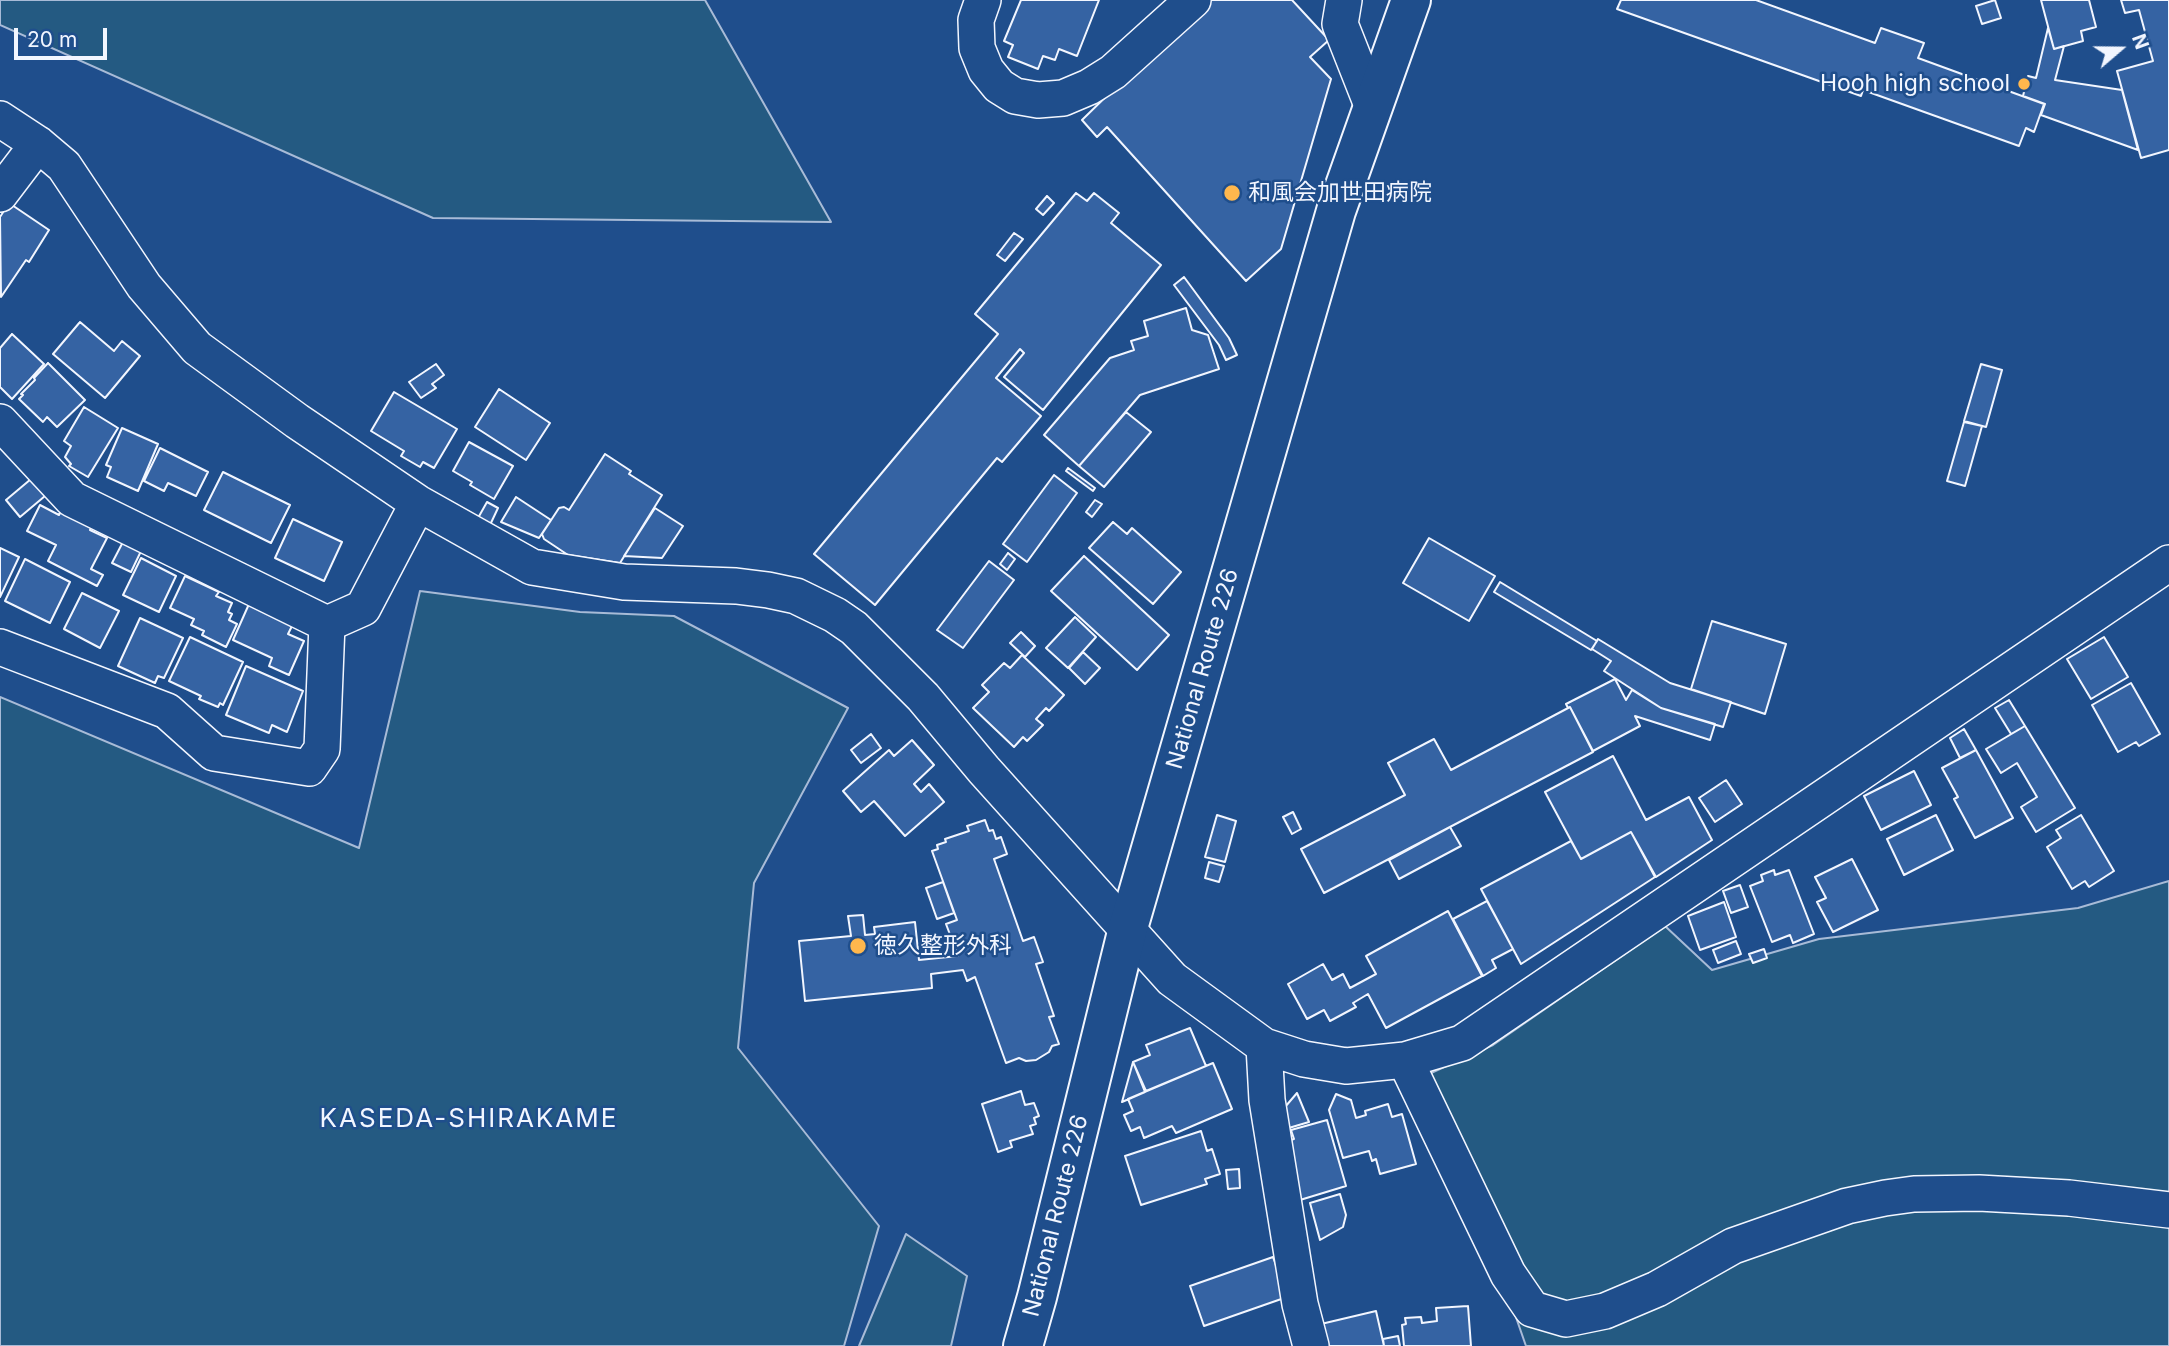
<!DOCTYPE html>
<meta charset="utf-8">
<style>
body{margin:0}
#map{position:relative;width:2169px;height:1346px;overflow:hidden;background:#1f4e8c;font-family:Inter,sans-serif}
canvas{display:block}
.north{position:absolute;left:2085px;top:14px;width:70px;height:70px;-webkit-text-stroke:5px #1f4e8c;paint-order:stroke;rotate:70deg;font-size:19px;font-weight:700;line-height:28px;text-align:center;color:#f2f6ff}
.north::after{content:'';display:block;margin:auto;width:24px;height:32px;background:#f2f6ff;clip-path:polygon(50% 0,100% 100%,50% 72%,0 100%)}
.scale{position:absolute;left:14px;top:28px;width:93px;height:32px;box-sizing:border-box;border:4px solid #f2f6ff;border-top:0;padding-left:9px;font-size:21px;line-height:24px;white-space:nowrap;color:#f2f6ff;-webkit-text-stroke:5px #1f4e8c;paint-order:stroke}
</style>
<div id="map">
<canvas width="2169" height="1346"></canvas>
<div class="north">N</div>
<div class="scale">20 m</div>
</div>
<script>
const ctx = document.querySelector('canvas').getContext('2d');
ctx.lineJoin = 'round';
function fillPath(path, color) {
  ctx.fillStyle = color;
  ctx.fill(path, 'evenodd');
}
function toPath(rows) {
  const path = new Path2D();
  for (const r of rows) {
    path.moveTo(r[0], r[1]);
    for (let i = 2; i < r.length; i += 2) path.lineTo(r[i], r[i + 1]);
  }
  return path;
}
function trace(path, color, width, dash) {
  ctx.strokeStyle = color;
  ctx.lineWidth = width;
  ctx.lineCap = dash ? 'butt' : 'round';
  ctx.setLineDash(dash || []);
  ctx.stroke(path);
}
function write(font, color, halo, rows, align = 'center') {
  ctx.font = font + ' Inter,"Noto Sans JP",sans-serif';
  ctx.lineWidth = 5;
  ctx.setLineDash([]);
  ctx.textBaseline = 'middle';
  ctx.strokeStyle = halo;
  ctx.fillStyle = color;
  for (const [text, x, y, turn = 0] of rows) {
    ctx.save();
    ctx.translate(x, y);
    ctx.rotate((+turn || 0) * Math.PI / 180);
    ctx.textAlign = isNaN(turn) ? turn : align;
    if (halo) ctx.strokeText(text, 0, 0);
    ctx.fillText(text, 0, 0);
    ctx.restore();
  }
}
const green = toPath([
 [0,0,705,0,831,222,433,218,0,25,0,0],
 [420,591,580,612,674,616,848,708,754,883,738,1048,879,1226,844,1346,0,1346,0,697,359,848,420,591],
 [2169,881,2169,1346,1526,1346,1431,1073,1493,1045,1665,926,1712,970,1819,939,2078,908,2169,881],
 [906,1234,967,1276,951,1346,859,1346,906,1234]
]);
fillPath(green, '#245a82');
trace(green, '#a8bbd7', 2);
const building = toPath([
 [1021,0,1099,0,1077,56,1059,49,1055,60,1043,56,1038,69,1008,57,1013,45,1004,41,1021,0],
 [1205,0,1292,0,1329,40,1310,57,1331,79,1281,249,1246,281,1107,127,1097,137,1082,120,1205,0],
 [1621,0,1756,0,1875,43,1881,28,1924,43,1918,58,2044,104,2034,132,2026,128,2019,146,1863,90,1861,96,1617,9,1621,0],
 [1995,0,2001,18,1982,24,1976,6,1995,0],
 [2041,0,2089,0,2096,27,2081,31,2083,41,2054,49,2041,0],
 [2121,0,2169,0,2169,150,2141,158,2117,71,2153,61,2139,10,2125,13,2121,0],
 [2048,28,2054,49,2064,46,2055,80,2122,90,2138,150,2041,115,2045,104,2023,96,2028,76,2036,78,2048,28],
 [1076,193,1087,201,1094,193,1119,213,1111,223,1161,265,1043,410,1004,377,1024,353,1020,349,996,378,1041,416,1002,462,997,458,875,605,814,554,998,334,975,314,1076,193],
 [1047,196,1054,203,1043,215,1036,209,1047,196],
 [9,203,49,230,29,262,26,260,1,297,0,217,9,203],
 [1014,233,1023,239,1005,261,997,255,1014,233],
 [1184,277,1229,338,1237,355,1226,360,1219,345,1174,285,1184,277],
 [1186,308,1192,330,1208,335,1219,369,1140,395,1079,466,1044,435,1110,358,1134,350,1131,341,1148,336,1144,321,1186,308],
 [80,322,114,351,122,341,140,356,105,398,53,354,80,322],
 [12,334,44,364,12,399,0,387,0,348,12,334],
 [48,363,85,400,57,427,47,417,43,422,19,399,23,395,21,394,35,380,34,378,48,363],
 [436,364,444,375,432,384,436,388,421,398,409,382,436,364],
 [1981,364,2002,370,1986,427,1964,421,1981,364],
 [499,389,550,423,526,460,475,427,499,389],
 [394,392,457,429,434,468,423,462,420,467,401,456,404,451,371,431,394,392],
 [84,407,118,428,88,477,69,466,71,464,65,457,71,446,64,441,84,407],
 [1126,412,1151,432,1104,487,1079,466,1126,412],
 [1964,422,1982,426,1965,486,1947,481,1964,422],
 [122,428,158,444,138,491,107,477,111,467,106,465,122,428],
 [469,442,513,466,494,499,470,485,472,482,453,471,469,442],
 [160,448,208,472,196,496,168,483,164,491,144,481,160,448],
 [605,454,631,471,629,474,662,495,620,563,568,555,544,539,542,534,559,508,564,507,569,510,605,454],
 [1068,468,1095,488,1093,491,1066,471,1068,468],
 [223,472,290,505,271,543,204,510,223,472],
 [1054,475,1077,493,1027,562,1003,544,1054,475],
 [31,479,45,496,20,517,6,500,31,479],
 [516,497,551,520,539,538,501,522,516,497],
 [1095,500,1102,504,1092,517,1086,512,1095,500],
 [487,502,498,508,490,525,478,518,487,502],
 [40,505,59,515,61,511,92,526,90,530,107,538,91,569,103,575,97,586,48,561,56,545,27,531,40,505],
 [655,508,683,526,662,558,624,556,655,508],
 [293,519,342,542,324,581,275,558,293,519],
 [1113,522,1127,534,1132,528,1181,572,1153,604,1089,548,1113,522],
 [1429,538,1495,576,1469,621,1403,583,1429,538],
 [124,540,142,549,131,572,112,563,124,540],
 [0,548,19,557,0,597,0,548],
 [1008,553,1015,559,1007,570,1000,564,1008,553],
 [1084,556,1169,635,1137,670,1051,591,1084,556],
 [141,558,176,576,159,612,123,595,141,558],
 [25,559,70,582,50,623,5,601,25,559],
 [989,561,1014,580,963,648,937,630,989,561],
 [185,576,219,592,216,596,232,603,228,612,232,614,229,620,237,624,226,647,202,635,204,631,191,625,194,619,170,608,185,576],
 [1500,582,1597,641,1591,650,1494,592,1500,582],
 [82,593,119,611,100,648,64,629,82,593],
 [249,604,293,624,288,634,304,641,289,675,269,666,272,658,233,640,249,604],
 [1075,617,1096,637,1068,668,1046,648,1075,617],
 [140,618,183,638,164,678,158,676,155,683,118,666,140,618],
 [1712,621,1786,644,1765,714,1691,689,1712,621],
 [1021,632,1035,646,1025,657,1010,643,1021,632],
 [190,637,243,662,223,705,220,703,218,707,199,699,201,696,169,681,190,637],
 [2104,637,2128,677,2091,699,2067,659,2104,637],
 [1598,639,1670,683,1731,702,1723,727,1661,708,1604,671,1611,661,1592,649,1598,639],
 [1083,652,1100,668,1085,684,1069,668,1083,652],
 [1022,655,1064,695,1049,711,1046,708,1036,719,1043,725,1027,741,1023,737,1014,747,973,708,989,692,982,685,1004,663,1010,668,1022,655],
 [246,666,303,691,287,732,272,725,269,733,226,715,246,666],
 [1615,679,1626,700,1632,690,1661,708,1715,724,1710,740,1635,716,1640,726,1593,751,1570,707,1568,708,1566,704,1615,679],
 [2131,683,2160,734,2139,746,2136,742,2118,752,2092,705,2131,683],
 [2009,700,2025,726,2011,734,1995,708,2009,700],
 [1570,707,1593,752,1324,893,1301,849,1405,795,1388,763,1434,739,1451,770,1570,707],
 [2025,726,2075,808,2036,832,2021,807,2037,797,2017,763,2001,773,1986,749,2025,726],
 [1964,729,1976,750,1960,758,1950,738,1964,729],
 [871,734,881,748,861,763,851,750,871,734],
 [912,740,934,765,914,784,921,792,929,784,944,802,905,836,874,801,861,812,843,791,889,750,894,756,912,740],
 [1976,750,2013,818,1975,838,1954,799,1958,797,1942,768,1976,750],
 [1613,756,1646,820,1689,797,1712,840,1656,877,1631,832,1581,859,1545,792,1613,756],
 [1914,771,1931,805,1881,830,1864,796,1914,771],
 [1726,780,1742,804,1715,822,1699,798,1726,780],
 [1293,812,1301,829,1292,834,1283,817,1293,812],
 [1217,815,1236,821,1225,862,1205,857,1217,815],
 [1936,815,1953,850,1904,875,1887,839,1936,815],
 [2081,815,2114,871,2089,887,2085,881,2072,889,2047,847,2061,838,2056,830,2081,815],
 [985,820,989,831,993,830,996,839,1001,837,1007,854,994,859,1023,941,1034,937,1043,962,1036,964,1054,1016,1049,1017,1059,1044,1052,1046,1049,1052,1036,1060,1026,1061,1019,1058,1006,1063,975,977,967,981,963,970,931,974,932,988,805,1001,799,941,851,936,848,916,863,915,865,935,875,934,874,927,915,922,919,960,958,956,946,924,957,920,932,851,938,849,937,845,946,842,945,839,969,831,967,826,985,820],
 [1450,827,1461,846,1399,879,1389,860,1450,827],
 [1631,832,1655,877,1521,964,1481,889,1571,841,1581,859,1631,832],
 [1852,859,1878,910,1833,932,1817,902,1826,898,1815,877,1852,859],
 [1209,862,1224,866,1219,882,1205,878,1209,862],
 [1774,870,1775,875,1789,870,1814,934,1793,943,1790,935,1772,942,1750,886,1763,881,1761,875,1774,870],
 [943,882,954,913,937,919,926,888,943,882],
 [1740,885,1748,907,1731,913,1723,891,1740,885],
 [1487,901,1513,949,1492,960,1496,968,1483,976,1453,919,1487,901],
 [1724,902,1736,937,1700,950,1688,916,1724,902],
 [1448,911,1482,976,1386,1028,1368,994,1353,1003,1356,1007,1330,1021,1324,1010,1307,1019,1288,984,1323,964,1332,980,1343,974,1350,988,1376,974,1366,956,1448,911],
 [1736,941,1741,954,1718,963,1713,950,1736,941],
 [1764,949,1767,958,1753,963,1749,954,1764,949],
 [1190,1028,1206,1066,1146,1091,1133,1062,1150,1055,1146,1045,1190,1028],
 [1133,1062,1145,1092,1122,1102,1133,1062],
 [1213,1063,1232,1109,1176,1133,1172,1126,1144,1138,1140,1127,1131,1131,1124,1115,1133,1111,1128,1099,1213,1063],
 [1021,1091,1025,1105,1034,1103,1039,1116,1034,1118,1036,1124,1030,1126,1033,1134,1010,1141,1012,1147,998,1152,982,1104,1021,1091],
 [1297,1093,1309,1122,1282,1130,1285,1107,1297,1093],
 [1336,1094,1351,1100,1356,1118,1366,1115,1365,1111,1388,1104,1392,1117,1402,1114,1416,1164,1380,1174,1376,1159,1372,1161,1369,1151,1343,1158,1329,1110,1336,1094],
 [1327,1120,1346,1186,1300,1200,1284,1142,1294,1139,1291,1130,1327,1120],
 [1201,1131,1207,1151,1212,1149,1220,1174,1205,1179,1207,1184,1141,1205,1125,1156,1201,1131],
 [1239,1169,1240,1188,1228,1189,1226,1170,1239,1169],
 [1340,1194,1346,1215,1343,1227,1320,1240,1310,1203,1340,1194],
 [1273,1257,1287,1297,1204,1326,1190,1286,1273,1257],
 [1468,1306,1471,1346,1404,1346,1402,1325,1406,1324,1405,1318,1421,1317,1422,1323,1437,1321,1436,1308,1468,1306],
 [1376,1311,1384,1346,1326,1346,1321,1324,1376,1311],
 [1398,1336,1400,1346,1384,1346,1383,1339,1398,1336]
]);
fillPath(building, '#3563a3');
trace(building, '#f2f6ff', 2);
const minor = toPath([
 [983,0,976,20,977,48,986,70,999,86,1015,96,1038,100,1063,98,1089,87,1113,72,1193,0],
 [1344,0,1340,24,1372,105],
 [0,119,38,144,64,166,144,286,197,348,297,421,418,503,532,567,624,582,736,586,768,590,796,596,835,615,854,628,923,697,984,770,1172,979,1264,1046,1304,1059,1346,1066,1405,1060,1462,1043,2169,563],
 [0,194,38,144],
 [0,422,72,499,327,624],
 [0,647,167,711,214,753,309,768,322,749,327,624,363,608,418,503],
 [1264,1046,1267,1100,1300,1304,1311,1346],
 [1405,1060,1508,1274,1532,1309,1566,1319,1605,1311,1657,1289,1733,1246,1847,1206,1885,1198,1914,1194,1979,1193,2069,1198,2169,1210]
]);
const highway = toPath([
 [1023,1346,1037,1297,1128,928,1336,211,1411,0]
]);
trace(minor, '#f2f6ff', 38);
trace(highway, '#f2f6ff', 42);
trace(minor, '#1f4e8c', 35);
trace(highway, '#1f4e8c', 38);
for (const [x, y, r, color] of [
 [2024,84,7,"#ffb74d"],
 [1232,193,9,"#ffb74d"],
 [858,946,9,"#ffb74d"]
]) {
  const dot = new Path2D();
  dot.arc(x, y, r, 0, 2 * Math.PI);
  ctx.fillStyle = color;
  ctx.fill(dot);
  trace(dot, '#1f4e8c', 2.5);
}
write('23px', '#f2f6ff', '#1f4e8c', [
 ["Hooh high school",2010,84,"right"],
 ["和風会加世田病院",1248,193],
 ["徳久整形外科",874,946]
], 'left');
write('23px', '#f2f6ff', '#1f4e8c', [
 ["National Route 226",1203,669,-74],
 ["National Route 226",1056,1216,-76]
]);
ctx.letterSpacing = '2px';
write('26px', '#f2f6ff', '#1f4e8c', [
 ["KASEDA-SHIRAKAME",469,1119]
]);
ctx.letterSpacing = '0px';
</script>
